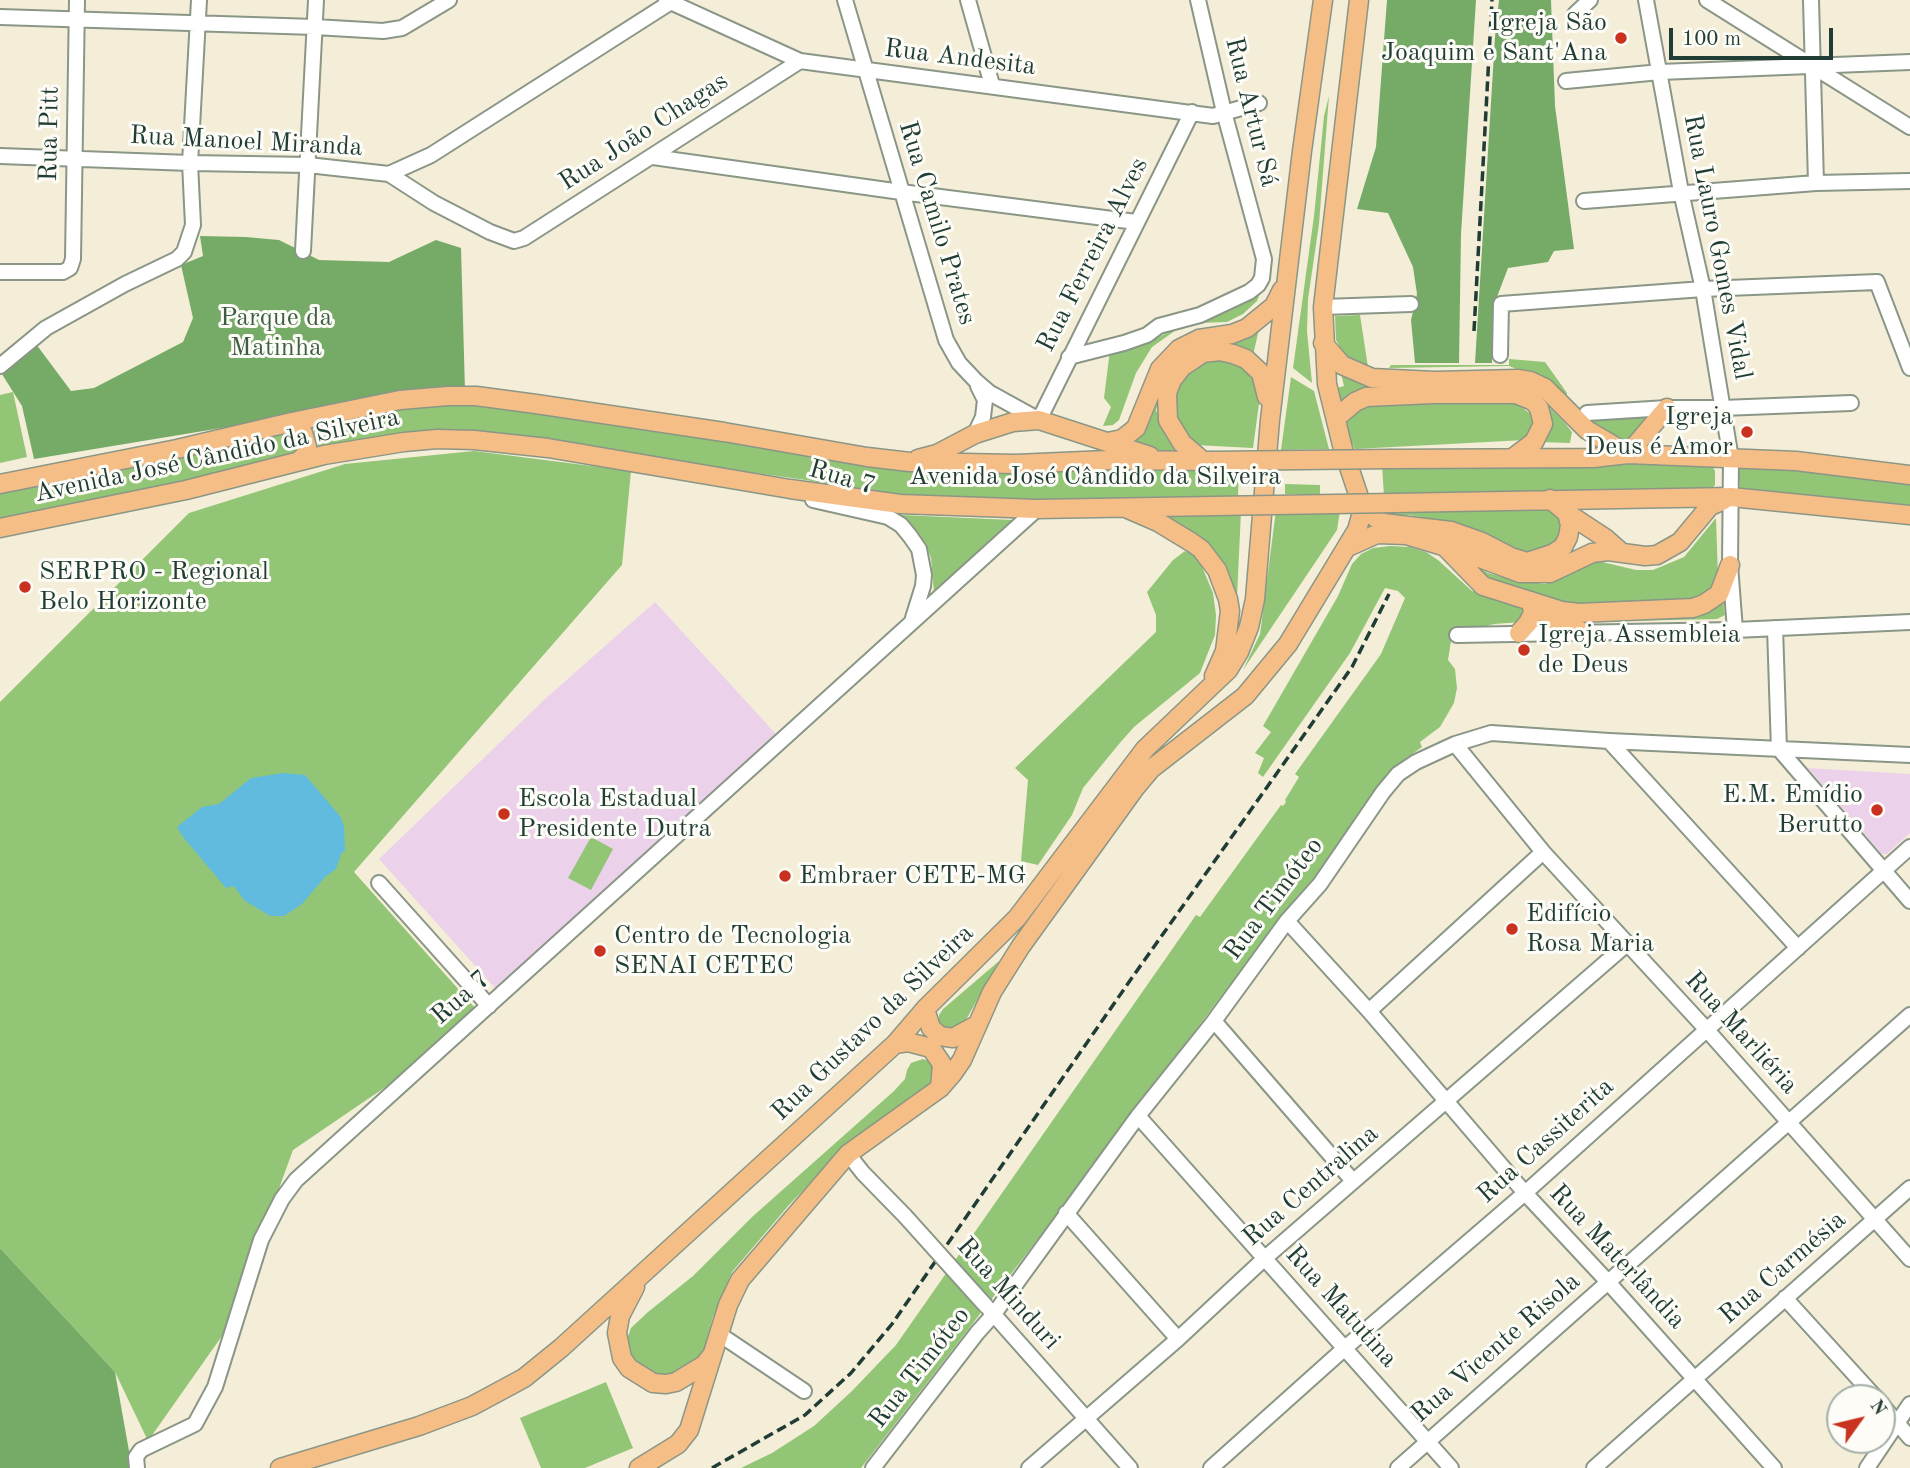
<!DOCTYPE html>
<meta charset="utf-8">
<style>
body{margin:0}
#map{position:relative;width:1910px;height:1468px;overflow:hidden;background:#f4eed9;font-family:"Old Standard TT",serif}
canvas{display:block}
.north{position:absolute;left:1826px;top:1384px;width:70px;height:70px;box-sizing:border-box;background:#fdfcf7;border:2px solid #a4b0a9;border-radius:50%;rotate:56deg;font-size:19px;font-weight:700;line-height:28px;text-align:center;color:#1f3d34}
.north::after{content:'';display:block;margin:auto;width:24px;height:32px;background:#c8321e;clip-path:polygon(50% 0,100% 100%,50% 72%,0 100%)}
.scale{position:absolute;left:1669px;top:28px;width:164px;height:32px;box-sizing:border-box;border:4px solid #1f3d34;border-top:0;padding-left:9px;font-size:21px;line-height:24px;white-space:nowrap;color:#1f3d34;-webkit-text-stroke:5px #fdfcf7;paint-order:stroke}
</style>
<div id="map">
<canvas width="1910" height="1468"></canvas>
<div class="north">N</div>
<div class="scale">100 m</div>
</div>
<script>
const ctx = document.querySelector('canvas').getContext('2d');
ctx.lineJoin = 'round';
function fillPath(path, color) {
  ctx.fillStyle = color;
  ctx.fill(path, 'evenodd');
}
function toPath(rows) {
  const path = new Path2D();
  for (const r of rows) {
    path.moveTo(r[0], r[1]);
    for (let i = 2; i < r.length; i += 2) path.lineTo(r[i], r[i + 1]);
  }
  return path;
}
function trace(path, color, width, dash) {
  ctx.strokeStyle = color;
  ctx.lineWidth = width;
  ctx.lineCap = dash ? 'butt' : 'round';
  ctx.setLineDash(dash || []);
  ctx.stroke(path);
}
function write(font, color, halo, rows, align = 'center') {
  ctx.font = font + ' "Old Standard TT",serif';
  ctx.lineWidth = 6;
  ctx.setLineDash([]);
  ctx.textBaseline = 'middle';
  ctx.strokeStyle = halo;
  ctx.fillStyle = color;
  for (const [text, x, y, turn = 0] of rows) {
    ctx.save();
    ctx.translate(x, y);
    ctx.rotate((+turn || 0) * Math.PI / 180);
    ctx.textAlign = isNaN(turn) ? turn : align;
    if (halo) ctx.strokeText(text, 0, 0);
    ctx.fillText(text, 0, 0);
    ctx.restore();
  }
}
fillPath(toPath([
 [655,602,776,734,496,989,379,859,545,699],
 [1808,768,1910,774,1910,833,1887,854,1882,854]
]), '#ecd1ea');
fillPath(toPath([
 [1329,96,1319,224,1308,299,1307,331,1312,383,1293,368,1314,216,1324,116],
 [1263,286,1257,301,1243,314,1227,322,1199,323,1176,330,1152,347,1136,373,1119,420,1113,425,1103,426,1111,407,1104,398,1110,350,1152,341,1174,329,1225,312,1259,292],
 [1360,315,1368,367,1354,363,1345,357,1336,340,1335,316],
 [1259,329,1252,360,1243,352,1212,346,1197,349,1180,361,1170,372,1156,410,1169,439,1184,456,1151,453,1120,443,1139,432,1145,421,1155,391,1169,365,1191,345,1209,341,1235,340],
 [1223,359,1250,368,1261,389,1253,448,1195,445,1176,426,1172,395,1177,383,1199,362],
 [1509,359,1545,362,1567,393,1567,402,1544,380,1509,366,1389,368,1391,365,1509,365],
 [1341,374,1354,381,1372,385,1521,386,1533,391,1564,422,1572,432,1570,443,1540,442,1545,434,1547,415,1544,408,1533,395,1505,390,1373,390,1360,392,1341,403,1337,388,1344,386],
 [1291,377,1314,391,1329,449,1281,450],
 [13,392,27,457,0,463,0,395],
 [1514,401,1533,416,1534,432,1525,440,1355,449,1347,434,1346,421,1352,409,1362,403],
 [475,402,864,462,1239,466,1238,497,1022,502,898,498,806,480,490,436,320,449,314,436,314,428,319,420,406,404],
 [1653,416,1631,440,1618,440,1583,418],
 [291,426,298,431,298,457,0,521,0,488],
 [474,451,631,471,622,565,354,872,476,1009,412,1069,293,1150,229,1326,148,1441,115,1372,0,1248,0,702,189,513,345,464],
 [1711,463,1715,471,1715,485,1712,488,1705,489,1384,496,1382,465],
 [1737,464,1910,480,1910,508,1741,494],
 [1285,484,1320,485,1320,495,1285,494],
 [1543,505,1559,516,1563,535,1555,545,1530,553,1510,551,1470,529,1450,522,1409,515,1391,517,1367,509],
 [1150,510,1241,511,1236,619,1230,585],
 [1276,510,1340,511,1337,530,1243,670,1260,634],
 [901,515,1013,520,934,593,931,558,926,545],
 [1716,518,1718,577,1701,602,1582,607,1494,585,1460,558,1488,573,1509,579,1545,584,1562,578,1580,565,1594,560,1636,570,1653,570,1684,557],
 [1390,546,1410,547,1426,552,1438,560,1472,591,1517,601,1526,607,1522,622,1494,624,1452,635,1448,660,1455,669,1457,688,1454,703,1440,727,1420,742,1422,747,1401,762,1376,788,1319,872,1293,901,1041,1235,861,1468,741,1468,772,1453,814,1426,852,1391,896,1345,1196,915,1200,917,1281,805,1283,806,1286,802,1285,800,1299,777,1295,774,1381,654,1405,598,1398,591,1385,588,1350,653,1263,777,1258,773,1264,758,1255,753,1271,732,1263,726,1338,596,1352,564,1361,554,1373,548],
 [1185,551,1198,557,1213,593,1216,615,1215,635,1200,673,1134,727,1119,744,1083,788,1072,815,1038,865,1021,861,1028,780,1015,768,1156,632,1156,615,1147,592,1173,560],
 [1723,600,1725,615,1717,619,1581,622,1557,616],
 [591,837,613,849,591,890,568,878],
 [999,961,962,1027,944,1030,939,1024,939,1015,943,1009],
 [923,1059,932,1062,939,1078,929,1089,851,1140,789,1205,732,1272,713,1317,702,1357,670,1376,656,1375,640,1367,629,1354,626,1342,631,1328,648,1312,693,1276,752,1217,894,1091,905,1079,907,1070,911,1063],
 [606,1382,633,1448,585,1468,541,1468,520,1418]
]), '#93c576');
fillPath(toPath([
 [1387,0,1476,0,1461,234,1459,363,1415,363,1411,320,1417,294,1413,267,1388,213,1357,209,1376,147],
 [1499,0,1551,0,1555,106,1574,249,1554,251,1548,262,1508,268,1492,310,1492,363,1475,363,1495,37],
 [200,236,246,237,279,240,319,260,389,262,436,240,461,248,465,391,282,418,34,459,22,406,0,371,36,344,71,391,94,388,183,342,193,318,181,265,203,256],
 [0,1248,115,1372,132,1468,0,1468]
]), '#76aa67');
fillPath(toPath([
 [283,773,305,775,340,816,344,826,345,850,341,854,336,869,325,877,302,904,284,916,270,916,244,900,234,886,226,888,183,837,177,827,202,807,219,804,251,778]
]), '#61bbdf');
const minor = toPath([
 [666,0,800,61,1213,116,1259,103],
 [845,0,946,340,959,363,976,381,990,393,1039,420,1192,112],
 [968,0,992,85],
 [1646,0,1681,192,1703,289,1731,459,1730,565,1735,630],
 [1707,0,1910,127],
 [1811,0,1816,183],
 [1575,14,1590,0],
 [0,17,315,27,383,31,402,28,449,0],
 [1566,81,1660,72,1910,62],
 [0,156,190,163,308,165,389,174,434,203,490,232,514,241,524,238,800,61],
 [653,157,901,192,1136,222],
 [389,174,431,155,674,0],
 [1584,201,1816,183,1910,181],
 [303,251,316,0],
 [0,272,63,272,70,268,73,259,77,0],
 [1323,307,1411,304],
 [1500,355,1501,304,1703,289,1877,282,1910,368],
 [1069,357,1124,343,1147,335,1159,326,1200,315,1249,292,1258,285,1262,278,1264,259,1224,112,1198,0],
 [0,366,46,328,125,284,177,259,184,252,193,225,190,163,199,0],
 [1587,413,1667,408,1722,408,1851,403],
 [975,434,983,417,985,400,978,386],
 [813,500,888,517,901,525,910,536,919,549,924,575,923,586,913,618],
 [1775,628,1779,749,1910,901],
 [1457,635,1735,630,1910,622],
 [1609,741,1798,948],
 [1455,744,1543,852,1707,1030,1910,1259],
 [379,883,489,1006],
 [1287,921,1369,1011,1525,1193,1608,1282,1774,1468],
 [1369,1011,1543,852],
 [1214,1021,1353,1181],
 [1138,1116,1451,1468],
 [848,1154,863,1173,905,1216],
 [1066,1213,1178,1339],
 [1785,1298,1876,1398],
 [989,1309,1130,1468],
 [719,1334,804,1391],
 [1882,1405,1910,1438],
 [137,1468,136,1457,141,1450,195,1424,215,1387,261,1240,282,1199,296,1180,1037,509],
 [873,1468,977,1333,994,1314,1138,1116,1214,1021,1287,921,1320,884,1383,792,1398,774,1416,762,1455,744,1491,733,1609,741,1910,755],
 [1029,1468,1178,1339,1265,1258,1627,944],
 [1211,1468,1345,1348,1525,1193,1910,847],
 [1398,1468,1910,1015],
 [1594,1468,1910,1188],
 [1867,1468,1910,1404]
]);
const major = toPath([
 [1323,343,1342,365,1372,378,1435,381,1518,379,1530,381,1545,388,1587,430,1628,454],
 [1336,418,1355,402,1366,397,1433,394,1516,394,1533,401,1539,408,1543,424,1534,442,1514,457],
 [292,422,303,433,307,447,306,454,299,461],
 [1108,442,1122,439,1136,428,1160,369,1179,349,1199,339,1232,334,1247,328,1274,306,1282,290],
 [1628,454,1667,408],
 [918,459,937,454,975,434,1013,422,1039,420,1150,456],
 [1391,459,1593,458,1628,454,1796,461,1910,475],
 [1203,461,1182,443,1168,420,1167,393,1172,380,1182,367,1203,353,1220,351,1233,354,1246,359,1261,373,1267,397],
 [0,484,177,449,292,422,400,400,448,396,476,396,536,404,724,432,867,457,910,462,1016,464,1107,460,1212,461],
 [1394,503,1731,497,1910,515],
 [1128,509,1158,522,1191,542,1201,549,1217,570,1228,599,1230,611,1225,651,1214,676],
 [1363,509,1383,523,1451,531,1482,542,1511,557,1527,562,1552,554,1563,547,1568,537,1570,525,1567,513,1550,499],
 [1567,513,1605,538,1621,552],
 [0,528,186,490,324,455,404,442,437,439,474,440,548,448,790,489,900,504,1037,509,1215,506],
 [1348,547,1377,534,1406,535,1466,553,1520,573,1550,573,1592,553,1608,551,1645,556,1657,555,1680,542,1710,506,1724,500],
 [1446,548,1483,586,1562,611,1579,613,1693,608,1704,604,1719,594,1730,565],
 [1542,610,1552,619,1583,632],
 [1519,633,1528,623,1533,613,1531,601],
 [925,1009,931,1028,940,1036,953,1038,975,1026],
 [895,1044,908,1042,931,1048,942,1064,940,1088],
 [635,1287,620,1316,617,1333,622,1358,629,1368,653,1383,666,1384,676,1382,704,1365,712,1355],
 [280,1468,419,1426,472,1406,524,1378,561,1348,895,1044,925,1009,1017,918,1145,749,1228,670,1239,652,1249,627,1255,599,1270,420,1302,151,1323,0],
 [639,1468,678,1444,689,1430,728,1305,740,1280,848,1154,940,1088,953,1073,962,1060,992,992,1021,946,1135,788,1151,769,1245,696,1288,644,1357,530,1363,509,1343,449,1327,384,1323,307,1359,0]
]);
trace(minor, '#8a9686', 18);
trace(major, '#8a9686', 21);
trace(minor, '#fff', 14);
trace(major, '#f6be87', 18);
trace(toPath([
 [1474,331,1492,0],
 [712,1468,805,1415,851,1373,892,1324,1129,982,1352,667,1389,594]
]), '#1f3d34', 3.5, [10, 5]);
const minorBridge = toPath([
 [905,1216,986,1306]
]);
const majorBridge = toPath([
 [1212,461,1391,459],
 [1215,506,1394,503]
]);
trace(minorBridge, '#8a9686', 18, []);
trace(majorBridge, '#8a9686', 21, []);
trace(minorBridge, '#fff', 14);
trace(majorBridge, '#f6be87', 18);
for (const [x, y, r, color] of [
 [1621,38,7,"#c8321e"],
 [1747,432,7,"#c8321e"],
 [25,587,7,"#c8321e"],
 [1524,650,7,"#c8321e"],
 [1877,810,7,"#c8321e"],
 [504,814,7,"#c8321e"],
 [785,876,7,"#c8321e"],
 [1512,929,7,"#c8321e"],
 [600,951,7,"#c8321e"]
]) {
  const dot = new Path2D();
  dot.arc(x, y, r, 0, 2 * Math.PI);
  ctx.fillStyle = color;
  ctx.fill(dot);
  trace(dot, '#fdfcf7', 2.5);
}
write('26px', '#1f3d34', '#fdfcf7', [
 ["Igreja São",1607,23,"right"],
 ["Joaquim e Sant'Ana",1607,53,"right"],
 ["Igreja",1733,417,"right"],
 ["Deus é Amor",1733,447,"right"],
 ["SERPRO - Regional",39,572],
 ["Belo Horizonte",39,602],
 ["Igreja Assembleia",1538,635],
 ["de Deus",1538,665],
 ["E.M. Emídio",1863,795,"right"],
 ["Berutto",1863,825,"right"],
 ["Escola Estadual",518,799],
 ["Presidente Dutra",518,829],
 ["Embraer CETE-MG",799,876],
 ["Edifício",1526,914],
 ["Rosa Maria",1526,944],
 ["Centro de Tecnologia",614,936],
 ["SENAI CETEC",614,966]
], 'left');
write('26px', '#1f3d34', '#fdfcf7', [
 ["Rua Andesita",960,58,7],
 ["Rua Artur Sá",1251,112,76],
 ["Rua João Chagas",644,132,-33],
 ["Rua Pitt",50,134,-89],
 ["Rua Manoel Miranda",246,142,3],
 ["Rua Camilo Prates",937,223,73],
 ["Rua Lauro Gomes Vidal",1717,247,79],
 ["Rua Ferreira Alves",1093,255,-63],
 ["Avenida José Cândido da Silveira",217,456,-12],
 ["Avenida José Cândido da Silveira",1095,477],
 ["Rua 7",842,478,16],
 ["Rua Timóteo",1274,899,-53],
 ["Rua 7",461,998,-41],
 ["Rua Gustavo da Silveira",873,1023,-44],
 ["Rua Marliéria",1741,1033,48],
 ["Rua Cassiterita",1546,1141,-42],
 ["Rua Centralina",1311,1186,-41],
 ["Rua Materlândia",1617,1257,47],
 ["Rua Carmésia",1783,1268,-41],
 ["Rua Minduri",1008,1294,48],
 ["Rua Matutina",1341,1307,48],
 ["Rua Vicente Risola",1496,1348,-41],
 ["Rua Timóteo",920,1368,-52]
]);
write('26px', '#3c5f44', '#fdfcf7', [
 ["Parque da",276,318],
 ["Matinha",276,348]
]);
</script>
